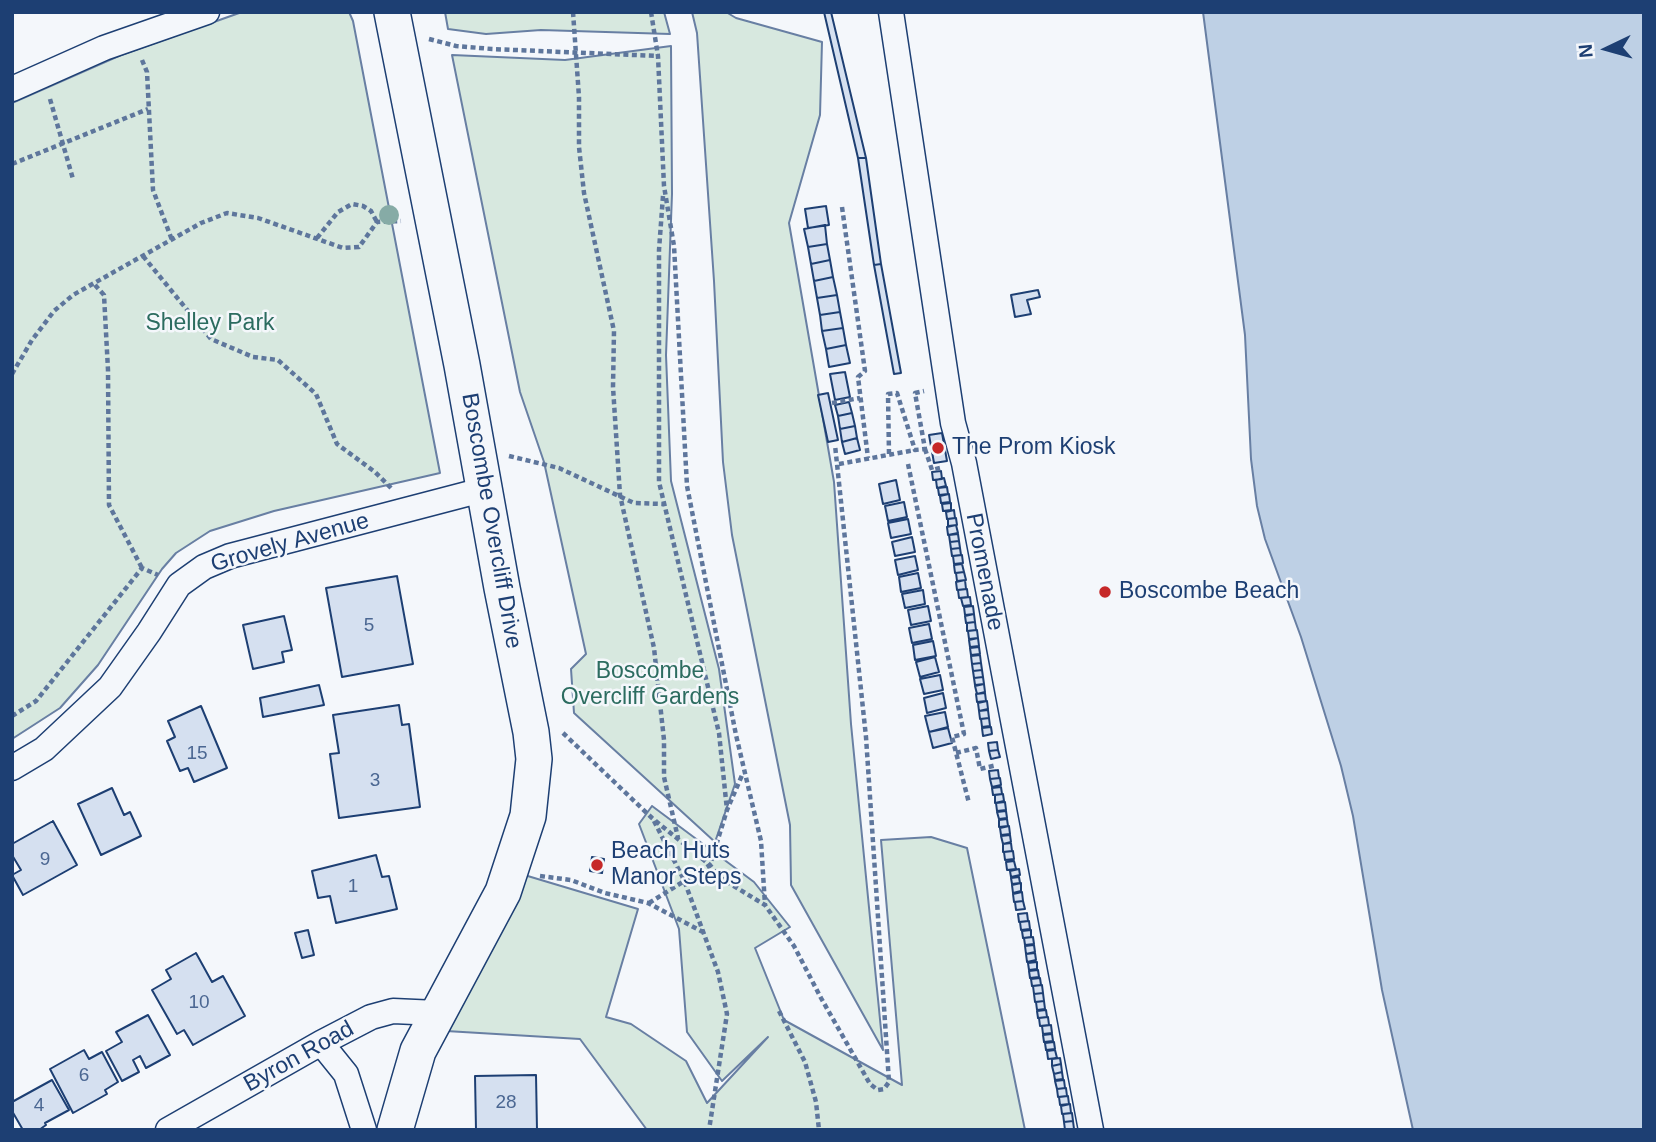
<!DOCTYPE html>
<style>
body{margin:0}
#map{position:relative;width:1656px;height:1142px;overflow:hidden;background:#f4f7fb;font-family:Arial,sans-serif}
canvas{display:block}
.frame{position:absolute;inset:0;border:14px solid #1d3f73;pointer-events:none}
.north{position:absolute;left:1572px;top:14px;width:70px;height:70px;-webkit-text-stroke:5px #f4f7fb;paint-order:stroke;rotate:265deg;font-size:19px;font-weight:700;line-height:28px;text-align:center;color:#1d3f73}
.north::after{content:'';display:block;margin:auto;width:24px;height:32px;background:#1d3f73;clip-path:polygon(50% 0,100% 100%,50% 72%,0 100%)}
</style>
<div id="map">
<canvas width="1656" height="1142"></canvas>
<div class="frame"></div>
<div class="north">N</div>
</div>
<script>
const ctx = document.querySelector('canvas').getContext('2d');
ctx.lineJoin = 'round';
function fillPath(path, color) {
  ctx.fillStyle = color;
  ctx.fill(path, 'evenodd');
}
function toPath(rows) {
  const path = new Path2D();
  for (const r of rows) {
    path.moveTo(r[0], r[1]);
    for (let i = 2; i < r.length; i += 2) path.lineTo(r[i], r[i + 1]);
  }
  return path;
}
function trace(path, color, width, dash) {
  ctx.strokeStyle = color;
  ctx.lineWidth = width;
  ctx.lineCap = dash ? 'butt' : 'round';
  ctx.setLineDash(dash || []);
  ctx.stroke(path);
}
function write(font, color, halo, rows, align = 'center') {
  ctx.font = font + ' Arial,sans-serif';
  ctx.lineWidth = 5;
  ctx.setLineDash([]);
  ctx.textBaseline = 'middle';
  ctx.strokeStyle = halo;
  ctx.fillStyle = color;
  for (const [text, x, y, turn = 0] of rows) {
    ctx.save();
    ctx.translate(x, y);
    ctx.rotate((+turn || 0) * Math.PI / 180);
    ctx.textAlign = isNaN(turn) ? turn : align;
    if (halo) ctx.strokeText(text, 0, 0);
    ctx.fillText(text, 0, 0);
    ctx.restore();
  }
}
const green = toPath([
 [242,12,349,12,353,21,440,473,274,511,210,531,176,553,162,569,98,665,60,708,12,739,12,103,121,55,242,12],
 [445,12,664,12,670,34,541,30,486,34,448,29,445,12],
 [692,12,726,12,736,18,822,42,820,115,789,223,834,482,851,724,883,1050,791,885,790,825,732,535,723,462,714,281,697,33,692,12],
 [671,46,672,194,666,355,671,481,719,669,735,784,715,842,574,713,571,669,586,654,544,462,520,392,452,55,565,60,671,46],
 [652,806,754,882,790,927,755,948,784,1020,902,1085,881,840,931,837,967,848,1025,1130,647,1130,580,1039,446,1031,521,874,638,909,606,1017,631,1024,686,1061,707,1103,768,1037,722,1081,687,1032,679,929,639,824,652,806]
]);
fillPath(green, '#d7e8df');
trace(green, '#687fa3', 2);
const water = toPath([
 [1203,12,1644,12,1644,1130,1413,1130,1382,990,1353,816,1341,766,1301,637,1265,539,1257,506,1251,459,1245,335,1203,12]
]);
fillPath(water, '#bed0e5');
trace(water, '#687fa3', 2);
const building = toPath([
 [824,12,831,12,866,158,858,158,824,12],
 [858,158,866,158,881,264,874,265,858,158],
 [826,206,829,225,808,228,805,209,826,206],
 [825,225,827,244,808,247,804,229,825,225],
 [827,244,830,260,811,264,808,247,827,244],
 [830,260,833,277,814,281,811,264,830,260],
 [881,264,901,373,894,374,874,265,881,264],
 [833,277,837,295,817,298,814,281,833,277],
 [1038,290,1040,297,1027,300,1031,314,1015,317,1011,295,1038,290],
 [837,295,840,312,820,315,817,298,837,295],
 [840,312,843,328,822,331,820,315,840,312],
 [843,328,846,345,826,349,822,331,843,328],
 [846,345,850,363,829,367,826,349,846,345],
 [845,372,850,397,835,400,830,374,845,372],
 [828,393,838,440,828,442,818,395,828,393],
 [849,402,852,413,838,416,835,405,849,402],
 [852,413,855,426,840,429,838,416,852,413],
 [855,426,857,438,842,442,840,429,855,426],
 [942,433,947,461,934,463,929,435,942,433],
 [857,438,860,450,845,454,842,442,857,438],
 [941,471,942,479,933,480,932,472,941,471],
 [944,478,946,486,937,488,936,480,944,478],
 [896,480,900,500,883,504,879,484,896,480],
 [947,487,948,494,939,495,938,488,947,487],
 [949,494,950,502,941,503,940,496,949,494],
 [904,502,907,517,888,521,885,506,904,502],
 [951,503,951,510,943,511,942,504,951,503],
 [954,510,955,518,947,519,946,512,954,510],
 [956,518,957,525,948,526,948,519,956,518],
 [908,519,911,534,891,538,888,523,908,519],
 [956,525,958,533,948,535,947,527,956,525],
 [958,534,959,541,950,542,949,535,958,534],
 [912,537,915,552,895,556,892,542,912,537],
 [959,541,960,548,951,549,950,542,959,541],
 [960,548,961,555,952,556,951,549,960,548],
 [962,555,963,563,954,564,953,556,962,555],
 [915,556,918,570,898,575,895,560,915,556],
 [962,564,964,572,955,573,954,565,962,564],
 [964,572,966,580,957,581,956,573,964,572],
 [918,573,921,588,901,592,899,577,918,573],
 [397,576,413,664,342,677,326,588,397,576],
 [965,580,966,589,957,590,956,582,965,580],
 [967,589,968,597,959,598,958,590,967,589],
 [923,590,925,604,905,608,902,594,923,590],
 [970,597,971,605,963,606,961,598,970,597],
 [928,606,931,621,911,625,908,610,928,606],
 [973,606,974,614,965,615,964,607,973,606],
 [974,614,975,622,966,623,965,616,974,614],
 [284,616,292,650,282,652,284,662,253,669,243,625,284,616],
 [975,622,976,630,967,631,967,623,975,622],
 [929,624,932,639,912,643,909,628,929,624],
 [977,630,978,638,969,639,968,631,977,630],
 [978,638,979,646,970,647,969,640,978,638],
 [933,641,936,656,915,660,913,645,933,641],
 [979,647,980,654,971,655,970,648,979,647],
 [980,655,981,663,972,664,971,656,980,655],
 [935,657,939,672,920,677,916,662,935,657],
 [981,663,982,670,973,671,972,664,981,663],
 [982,670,983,677,974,678,973,671,982,670],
 [940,675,943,690,924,694,920,679,940,675],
 [983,677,984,684,975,685,974,678,983,677],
 [984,684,985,692,977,694,975,686,984,684],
 [319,685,324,705,263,717,260,698,319,685],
 [943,693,946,708,927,713,924,698,943,693],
 [985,693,986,701,977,702,976,694,985,693],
 [987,701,988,709,979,711,978,703,987,701],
 [399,705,402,725,409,724,420,807,339,818,330,754,339,753,333,715,399,705],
 [201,706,227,768,194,782,188,768,180,771,167,741,175,737,168,721,201,706],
 [988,710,989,718,980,719,979,711,988,710],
 [945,712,948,727,929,732,925,716,945,712],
 [989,718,990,726,982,727,981,719,989,718],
 [991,727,992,734,983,736,982,728,991,727],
 [948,728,952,743,933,748,929,732,948,728],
 [997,742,998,750,989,751,988,743,997,742],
 [998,750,1000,757,991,759,989,751,998,750],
 [998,770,999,778,990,779,989,771,998,770],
 [1000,778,1001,785,992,787,990,779,1000,778],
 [1001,787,1002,794,993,795,992,788,1001,787],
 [112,788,124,815,130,812,141,836,101,855,78,804,112,788],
 [1003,794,1004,801,995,803,995,795,1003,794],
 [1005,802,1006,810,997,811,996,803,1005,802],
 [1006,811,1007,818,999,819,997,812,1006,811],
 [1007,819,1008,826,999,827,999,820,1007,819],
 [53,821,77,865,23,895,12,875,21,870,12,855,12,844,53,821],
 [1009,826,1010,834,1001,835,1000,828,1009,826],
 [1010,835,1011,842,1003,844,1001,836,1010,835],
 [1011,843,1012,851,1003,852,1003,844,1011,843],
 [1013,851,1014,859,1005,860,1004,852,1013,851],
 [376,855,382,877,389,876,397,909,336,923,330,896,318,898,312,871,376,855],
 [592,857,604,859,602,873,590,871,592,857],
 [1014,861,1016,869,1007,870,1006,862,1014,861],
 [1019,869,1020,875,1011,877,1010,871,1019,869],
 [1019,877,1020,883,1012,884,1011,878,1019,877],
 [1021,883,1021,891,1013,893,1012,885,1021,883],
 [1022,892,1023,901,1014,902,1013,894,1022,892],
 [1023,901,1025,909,1016,910,1015,902,1023,901],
 [1027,913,1028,921,1019,922,1018,914,1027,913],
 [1029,921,1030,929,1021,930,1020,922,1029,921],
 [308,930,314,955,302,958,295,933,308,930],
 [1031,930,1031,937,1023,938,1022,931,1031,930],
 [1033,937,1034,944,1025,945,1024,938,1033,937],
 [1034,945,1035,952,1026,954,1025,946,1034,945],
 [196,953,212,982,223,976,245,1016,193,1045,184,1030,177,1034,152,990,171,979,166,970,196,953],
 [1035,953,1036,960,1027,962,1026,954,1035,953],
 [1037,962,1037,969,1029,970,1028,963,1037,962],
 [1038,970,1039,977,1030,978,1029,971,1038,970],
 [1040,978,1041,985,1032,986,1031,979,1040,978],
 [1042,985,1043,993,1034,994,1033,986,1042,985],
 [1043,993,1044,1001,1035,1002,1034,994,1043,993],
 [1044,1001,1045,1009,1037,1010,1036,1002,1044,1001],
 [1046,1010,1047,1017,1038,1018,1037,1011,1046,1010],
 [148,1015,170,1055,146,1068,140,1056,133,1060,139,1072,122,1081,106,1051,122,1042,116,1032,148,1015],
 [1048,1017,1049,1025,1040,1026,1039,1018,1048,1017],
 [1051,1025,1052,1033,1043,1034,1042,1026,1051,1025],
 [1052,1034,1053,1041,1044,1042,1043,1035,1052,1034],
 [1054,1042,1055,1049,1046,1050,1045,1043,1054,1042],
 [84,1050,89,1059,102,1052,118,1082,105,1090,107,1094,73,1113,50,1069,84,1050],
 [1055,1050,1057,1058,1048,1059,1047,1051,1055,1050],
 [1060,1058,1061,1064,1052,1066,1052,1059,1060,1058],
 [1061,1064,1062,1072,1054,1074,1052,1066,1061,1064],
 [1062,1072,1063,1079,1055,1080,1054,1074,1062,1072],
 [536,1075,537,1130,476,1130,475,1076,536,1075],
 [52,1080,69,1110,45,1123,46,1125,39,1130,23,1130,12,1111,12,1102,52,1080],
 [1064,1080,1065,1088,1057,1089,1055,1081,1064,1080],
 [1066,1088,1067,1096,1058,1097,1057,1089,1066,1088],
 [1068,1096,1069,1104,1060,1105,1059,1097,1068,1096],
 [1070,1104,1071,1113,1062,1114,1061,1106,1070,1104],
 [1072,1113,1073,1121,1064,1122,1063,1114,1072,1113],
 [1073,1121,1074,1129,1065,1130,1064,1122,1073,1121]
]);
fillPath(building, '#d5e0f0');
trace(building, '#1d3f73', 2);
const street = toPath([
 [891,12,953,423,964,463,1091,1130],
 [12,89,104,48,207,12],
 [12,768,44,749,110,687,149,632,179,585,204,567,230,556,486,489],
 [321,1043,346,1074,364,1130],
 [168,1130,321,1043,371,1017,393,1011,437,1013]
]);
const secondary = toPath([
 [392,12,462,365,502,588,531,732,534,759,528,816,503,892,418,1051,395,1130]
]);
trace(street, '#1d3f73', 27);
trace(secondary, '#1d3f73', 38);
trace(toPath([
 [573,12,579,97,579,147,584,193,614,331,613,387,620,495,654,648,664,740,664,777,678,838],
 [651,12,658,56,664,186,674,246,687,486,736,735,761,841,765,905],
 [429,39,456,46,492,49,658,56],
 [142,60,147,72,153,190,172,240],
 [50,99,73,179],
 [12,164,148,109],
 [663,196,659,250,659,482,719,733,727,810],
 [842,207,865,371,858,377,868,458],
 [317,238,338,212,352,204,363,206,371,211,377,222],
 [143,256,211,339,253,357,278,360,316,394,337,444,375,472,391,488],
 [95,285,104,295,108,370,109,505,142,568],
 [12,374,32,340,54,311,73,295,201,223,227,213,258,218,343,248,359,247,377,222,401,221],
 [832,403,860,398],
 [925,449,932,470,940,468],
 [889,454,888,394,897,393,915,450,925,449,915,393,924,391],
 [509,456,559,468,634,503,663,504],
 [839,464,915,450],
 [908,464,964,734,952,737,969,803],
 [12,716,36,701,142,568,158,575],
 [563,733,652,818,710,865,719,877,765,905,794,946,821,998,870,1084,878,1090,884,1089,889,1082,866,737,835,445],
 [956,753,976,748,980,769,997,765],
 [654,821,684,880,718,972,727,1014,709,1130],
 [540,876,571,880,605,893,648,903,703,932],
 [649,903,710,865,727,810,743,773],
 [779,1011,805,1062,816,1102,819,1130]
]), '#5e769c', 4.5, [5, 3.5]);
trace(street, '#f4f7fb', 24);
trace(secondary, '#f4f7fb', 35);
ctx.fillStyle = '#86aba6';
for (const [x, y] of [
 [389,215]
]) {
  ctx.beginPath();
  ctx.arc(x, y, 10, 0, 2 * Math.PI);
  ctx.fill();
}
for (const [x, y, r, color] of [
 [938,448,7,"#c62828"],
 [1105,592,7,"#c62828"],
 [597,865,7,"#c62828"]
]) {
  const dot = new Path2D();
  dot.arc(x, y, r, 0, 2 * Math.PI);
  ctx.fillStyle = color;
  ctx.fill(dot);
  trace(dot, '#f4f7fb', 2.5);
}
write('19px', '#4b6792', null, [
 ["5",369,626],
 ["15",197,754],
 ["3",375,781],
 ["9",45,860],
 ["1",353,887],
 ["10",199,1003],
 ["6",84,1076],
 ["28",506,1103],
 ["4",39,1106]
]);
write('23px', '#2c6c60', '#f4f7fb', [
 ["Shelley Park",210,324],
 ["Boscombe",650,672],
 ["Overcliff Gardens",650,698]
]);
write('23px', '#1d3f73', '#f4f7fb', [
 ["The Prom Kiosk",952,448],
 ["Boscombe Beach",1119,592],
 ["Beach Huts",611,852],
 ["Manor Steps",611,878]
], 'left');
write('23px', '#1d3f73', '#f4f7fb', [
 ["Boscombe Overcliff Drive",491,521,80],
 ["Grovely Avenue",290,543,-16],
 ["Promenade",984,572,79],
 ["Byron Road",299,1057,-29]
]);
</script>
